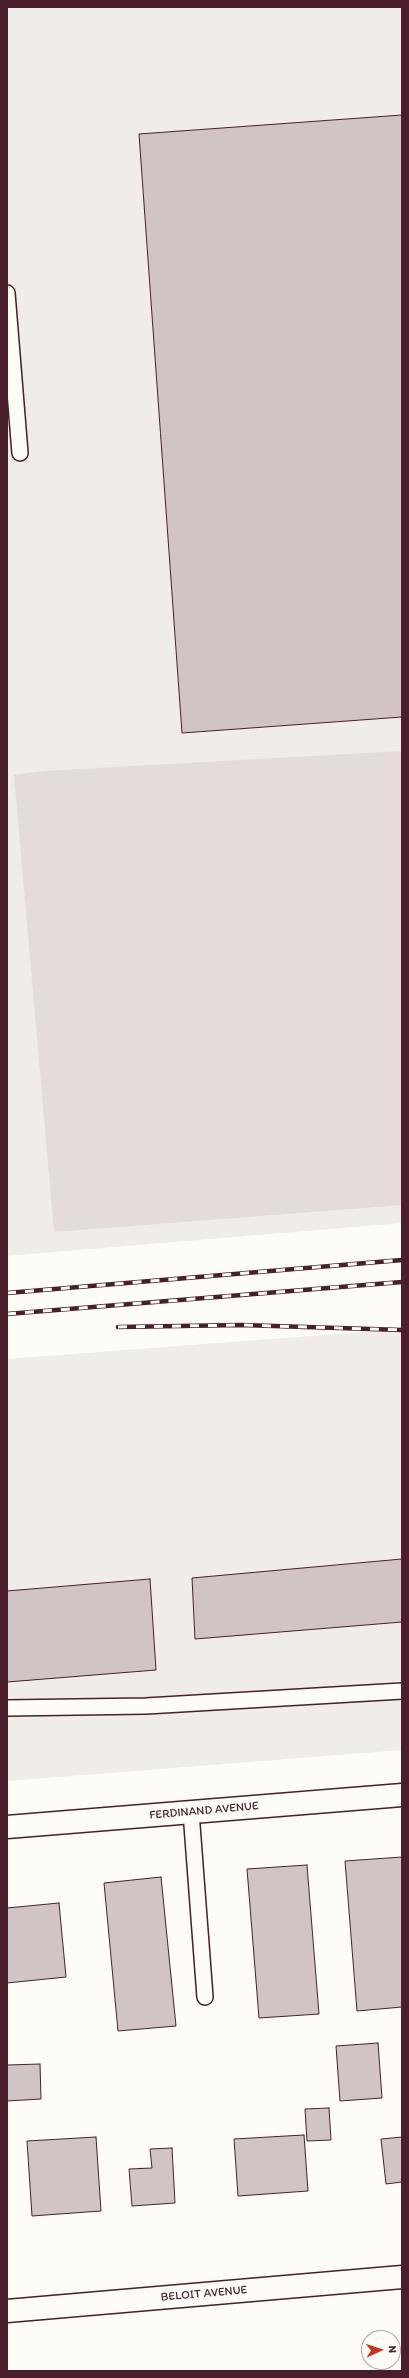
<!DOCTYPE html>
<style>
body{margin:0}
#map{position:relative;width:409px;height:2378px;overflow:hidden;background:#fdfcf7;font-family:Itim,sans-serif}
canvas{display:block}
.frame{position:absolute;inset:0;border:8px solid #4a1f2b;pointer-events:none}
.north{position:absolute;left:361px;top:2330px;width:40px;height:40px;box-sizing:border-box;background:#fdfcf7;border:1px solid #b5a4a5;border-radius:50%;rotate:87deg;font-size:11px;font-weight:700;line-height:16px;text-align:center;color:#4a1f2b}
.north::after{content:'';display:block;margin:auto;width:14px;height:18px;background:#c8321e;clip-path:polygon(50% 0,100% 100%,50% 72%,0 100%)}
</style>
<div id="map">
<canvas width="409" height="2378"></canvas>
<div class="frame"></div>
<div class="north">N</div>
</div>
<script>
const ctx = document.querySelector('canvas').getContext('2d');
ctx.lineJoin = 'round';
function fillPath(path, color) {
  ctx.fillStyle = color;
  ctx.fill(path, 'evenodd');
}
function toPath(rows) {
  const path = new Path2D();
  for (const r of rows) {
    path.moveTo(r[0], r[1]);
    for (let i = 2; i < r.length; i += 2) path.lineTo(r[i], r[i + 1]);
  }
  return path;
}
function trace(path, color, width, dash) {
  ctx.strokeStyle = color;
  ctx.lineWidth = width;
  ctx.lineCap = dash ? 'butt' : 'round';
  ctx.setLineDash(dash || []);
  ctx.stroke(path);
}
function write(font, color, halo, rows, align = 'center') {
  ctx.font = font + ' Itim,sans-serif';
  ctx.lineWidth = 3.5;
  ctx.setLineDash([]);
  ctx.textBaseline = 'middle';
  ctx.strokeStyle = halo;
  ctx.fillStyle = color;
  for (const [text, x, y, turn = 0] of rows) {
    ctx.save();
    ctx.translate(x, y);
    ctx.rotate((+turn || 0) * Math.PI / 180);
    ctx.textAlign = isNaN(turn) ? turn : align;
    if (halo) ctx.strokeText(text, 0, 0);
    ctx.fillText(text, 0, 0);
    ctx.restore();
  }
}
fillPath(toPath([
 [7,7,402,7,402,1223,7,1256],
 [402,1329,402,1750,7,1781,7,1359]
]), '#f0ece8');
fillPath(toPath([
 [402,751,402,1205,54,1232,14,775,44,771]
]), '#e3dcda');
const building = toPath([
 [402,115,402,717,182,733,139,134,402,115],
 [402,1559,402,1622,195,1639,192,1578,402,1559],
 [150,1579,156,1670,7,1682,7,1591,150,1579],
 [402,1857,402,2007,357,2011,345,1861,402,1857],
 [307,1865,319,2014,259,2018,247,1869,307,1865],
 [161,1877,176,2026,118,2031,104,1883,161,1877],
 [59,1903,66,1977,7,1983,7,1908,59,1903],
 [378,2043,382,2098,340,2101,336,2046,378,2043],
 [40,2064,41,2099,7,2101,7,2065,40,2064],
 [329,2108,331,2140,307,2141,305,2109,329,2108],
 [304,2135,308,2191,238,2196,234,2139,304,2135],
 [96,2137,101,2211,32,2216,27,2141,96,2137],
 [402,2137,402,2182,386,2184,381,2139,402,2137],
 [172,2148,175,2203,132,2206,129,2169,152,2168,150,2149,172,2148]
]);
fillPath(building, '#d0c5c4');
trace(building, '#4a1f2b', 1);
const service = toPath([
 [7,293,20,453],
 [7,1708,146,1706,402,1691],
 [191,1812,205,1997]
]);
const minor = toPath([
 [7,1827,402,1795],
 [7,2311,402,2277]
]);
trace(service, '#4a1f2b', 18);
trace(minor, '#4a1f2b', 25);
trace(service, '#fdfcf7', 15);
trace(minor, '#fdfcf7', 22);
const rail = toPath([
 [7,1293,402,1260],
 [7,1314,402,1282],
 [118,1327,242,1325,402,1330]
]);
trace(rail, '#4a1f2b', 4.5);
trace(rail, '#fdfcf7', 3, [9]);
write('12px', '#4a1f2b', '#fdfcf7', [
 ["FERDINAND AVENUE",204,1811,-5],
 ["BELOIT AVENUE",204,2294,-5]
]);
</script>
